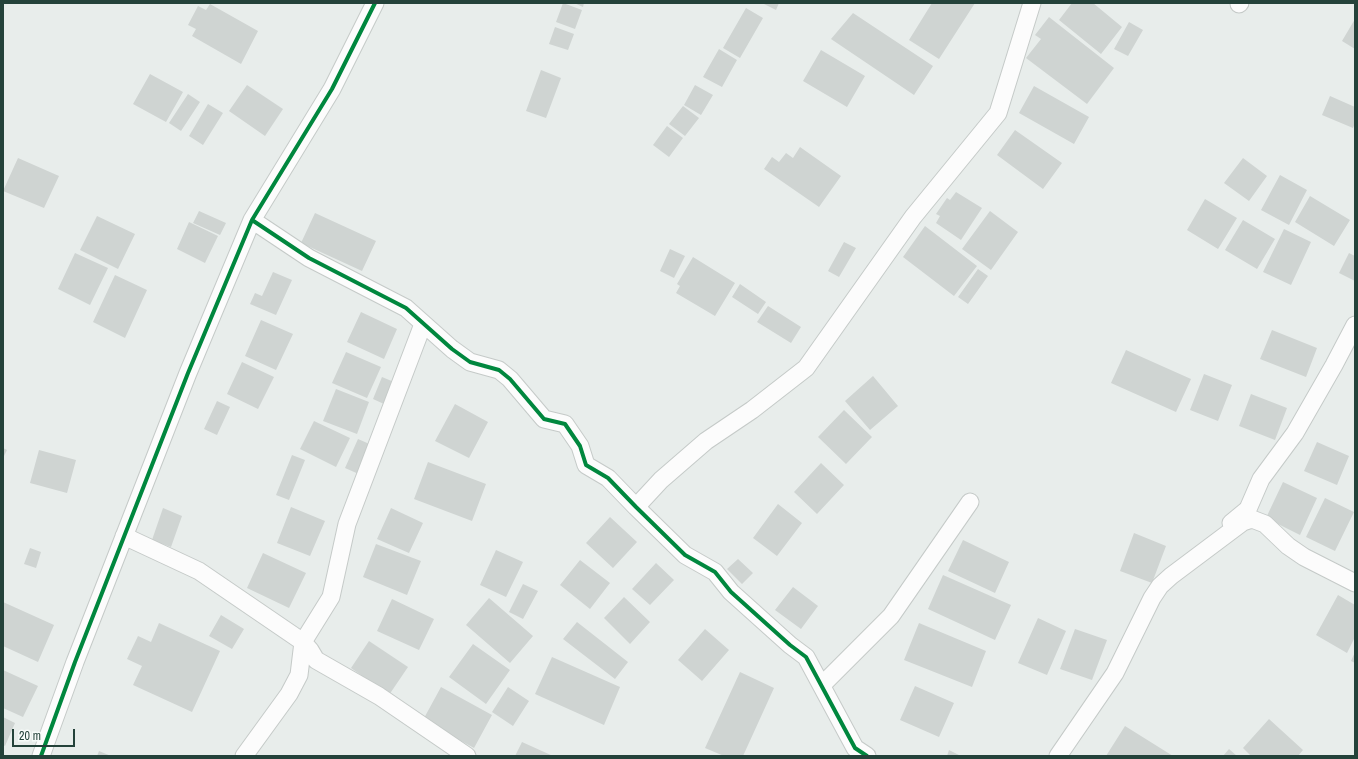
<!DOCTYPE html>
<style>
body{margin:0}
#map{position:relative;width:1358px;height:759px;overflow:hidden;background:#e8edeb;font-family:"Archivo Narrow",sans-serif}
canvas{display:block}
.frame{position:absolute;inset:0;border:4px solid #24423a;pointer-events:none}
.scale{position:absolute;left:12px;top:729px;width:63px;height:18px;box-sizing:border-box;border:2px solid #24423a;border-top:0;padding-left:5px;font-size:12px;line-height:14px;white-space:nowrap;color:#24423a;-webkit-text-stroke:3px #f7fbf9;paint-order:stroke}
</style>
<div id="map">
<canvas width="1358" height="759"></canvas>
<div class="frame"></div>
<div class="scale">20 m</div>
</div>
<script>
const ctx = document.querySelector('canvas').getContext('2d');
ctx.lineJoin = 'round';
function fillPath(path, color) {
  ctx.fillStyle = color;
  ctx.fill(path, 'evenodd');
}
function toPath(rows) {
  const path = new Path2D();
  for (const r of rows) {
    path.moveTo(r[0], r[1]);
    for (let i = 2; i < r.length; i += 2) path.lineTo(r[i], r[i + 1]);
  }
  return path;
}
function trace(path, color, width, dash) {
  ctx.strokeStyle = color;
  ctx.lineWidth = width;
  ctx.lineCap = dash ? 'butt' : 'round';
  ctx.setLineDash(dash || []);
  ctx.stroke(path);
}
fillPath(toPath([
 [563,3,582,10,575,29,556,22],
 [574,3,584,3,583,7],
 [762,3,779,3,776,10],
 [932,3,975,3,939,59,909,40],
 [1072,3,1093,3,1122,27,1101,54,1059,20],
 [210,4,258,31,241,64,192,36,196,29,188,25,198,6,206,10],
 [746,8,763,18,740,58,723,48],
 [853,13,933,66,914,95,831,39],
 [1049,17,1114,68,1087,104,1026,58,1041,39,1035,35],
 [1355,19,1355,49,1342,41],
 [1129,22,1143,30,1128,56,1114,49],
 [555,27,574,34,568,50,549,44],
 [719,49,737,60,722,87,703,77],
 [821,50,865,76,847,107,803,81],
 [541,70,561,78,546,118,526,111],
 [150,74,183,92,166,122,133,104],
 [247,85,283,109,265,136,229,111],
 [695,85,713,95,701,115,684,105],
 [1034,86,1089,117,1074,144,1019,113],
 [188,94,200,102,181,131,169,123],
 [1330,96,1355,107,1355,123,1353,128,1322,115],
 [208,104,223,113,203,145,189,136],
 [683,106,699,118,685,136,669,124],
 [667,126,683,138,669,157,653,145],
 [1015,130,1062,163,1043,189,997,155],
 [800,147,841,176,819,207,764,169,772,157,779,162,786,153,793,158],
 [18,158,59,176,44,208,3,191],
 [1243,158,1267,176,1249,201,1224,183],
 [1280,175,1307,190,1289,225,1261,210],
 [956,192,982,208,961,240,936,223,940,216,936,214,947,198,950,200],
 [1310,196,1350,220,1334,246,1295,222],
 [1205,199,1237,218,1218,249,1187,230],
 [199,211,226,223,220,235,193,223],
 [990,211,1018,232,991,270,962,249],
 [315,213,376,241,362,271,301,243],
 [97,216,135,234,118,269,80,250],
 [1243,220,1275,239,1257,269,1225,250],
 [189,222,218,236,205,263,177,249],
 [925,226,977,266,954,296,903,257],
 [1284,229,1311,242,1291,285,1263,272],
 [844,242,856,248,839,277,828,271],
 [670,249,685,256,674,278,660,271],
 [75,253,108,268,90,305,58,289],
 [1349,253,1355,256,1355,281,1339,273],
 [693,257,735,283,715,316,676,293,680,286,677,284],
 [978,269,988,276,968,304,958,297],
 [273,272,292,280,276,315,250,304,255,293,262,296],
 [115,275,147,290,125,338,93,322],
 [740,284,766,302,758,314,732,297],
 [768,306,801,327,791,343,757,322],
 [361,312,397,329,384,359,347,342],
 [261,320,293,334,276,370,245,356],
 [1272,330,1317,348,1306,377,1260,359],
 [1126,350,1191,379,1176,412,1111,383],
 [346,352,381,367,367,398,332,383],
 [242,362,274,377,258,409,227,394],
 [1204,374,1232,385,1218,421,1190,410],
 [873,376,898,406,870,430,845,401],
 [382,377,394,382,384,404,373,399],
 [336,389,369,402,357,434,323,421],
 [1251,394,1287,408,1275,440,1239,426],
 [217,401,230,407,217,435,204,429],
 [455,404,488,422,469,458,435,441],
 [844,410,872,437,846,464,818,437],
 [314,421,350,438,336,467,300,449],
 [358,439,374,446,361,475,345,468],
 [1317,442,1349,456,1337,485,1304,471],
 [3,448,7,450,3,458],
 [39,450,76,460,67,493,30,483],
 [292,455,305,460,289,500,276,495],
 [428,462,486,484,472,521,414,499],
 [821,463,844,485,817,514,794,492],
 [1283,482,1317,498,1300,535,1266,518],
 [1325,498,1354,512,1335,551,1306,537],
 [778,504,802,523,777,556,753,538],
 [291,507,325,521,310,556,277,543],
 [163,508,182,516,171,547,152,540],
 [391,508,423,523,409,553,377,539],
 [610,517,637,542,613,568,586,543],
 [1134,533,1166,546,1152,583,1120,571],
 [963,540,1009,562,995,593,948,571],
 [376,544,421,561,407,595,363,577],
 [30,548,41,552,36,568,24,564],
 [496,550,523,562,506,597,480,585],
 [263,553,306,573,289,608,247,588],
 [738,559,753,573,742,584,727,569],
 [580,560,610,583,590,609,560,585],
 [656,563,674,580,650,605,632,589],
 [943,575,1011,605,995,640,928,609],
 [523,584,538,591,523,619,509,612],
 [793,587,818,606,801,629,775,610],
 [1338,595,1355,605,1355,637,1347,653,1316,635],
 [624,597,650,622,630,644,604,618],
 [489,598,533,636,510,663,466,625],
 [392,599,434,619,419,650,377,631],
 [3,602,54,625,38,662,3,646],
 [221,615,244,629,232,649,209,636],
 [1038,618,1066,631,1047,675,1018,663],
 [577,622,628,662,615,679,563,639],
 [159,623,220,651,192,712,133,685,142,666,127,659,138,636,151,642],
 [919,623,986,651,972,687,904,660],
 [705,629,729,650,702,681,678,660],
 [1075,629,1107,640,1092,680,1060,669],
 [369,641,408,667,389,695,351,668],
 [473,644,510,670,486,704,449,677],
 [1355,652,1355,663,1351,661],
 [552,657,620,687,604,725,535,694],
 [3,670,38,686,23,717,3,708],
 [740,672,774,688,743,756,724,756,705,748],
 [915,686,954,703,939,737,900,720],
 [441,687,492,715,474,748,423,720],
 [508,687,529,701,513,726,492,712],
 [3,717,15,723,5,746,3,745],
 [1269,719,1303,750,1298,756,1251,756,1243,748],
 [1125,726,1173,756,1106,756],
 [522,742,553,756,515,756],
 [1229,749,1237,756,1223,756],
 [949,750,961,756,947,756],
 [99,751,111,756,97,756]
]), '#cfd4d2');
const minor = toPath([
 [1239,4,1240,3],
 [252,220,309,258,406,308,452,349,470,362,499,370,510,379,544,419,565,424,580,446,586,465,608,478,636,507,685,555,715,572,731,592,790,645,806,657,855,748,867,756],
 [636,507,661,480,706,441,752,410,806,368,913,217,998,113,1032,3],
 [1231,523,1248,509,1261,479,1295,433,1334,365,1355,325],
 [124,536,199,571,303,642,310,650,316,660,379,696,467,756],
 [822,685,891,616,970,502],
 [41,756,75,662,188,373,252,220,332,89,375,3],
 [244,756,289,694,299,675,303,642,331,597,347,524,423,324],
 [1058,756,1115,673,1152,598,1160,586,1171,576,1243,522,1252,519,1265,524,1288,546,1304,557,1355,583]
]);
trace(minor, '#c5cac8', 19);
trace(minor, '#fcfcfc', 17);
trace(toPath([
 [252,220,309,258,406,308,452,349,470,362,499,370,510,379,544,419,565,424,580,446,586,465,608,478,636,507,685,555,715,572,731,592,790,645,806,657,855,748,867,756],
 [41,756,75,662,188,373,252,220,332,89,375,3]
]), '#00873e', 4);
</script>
